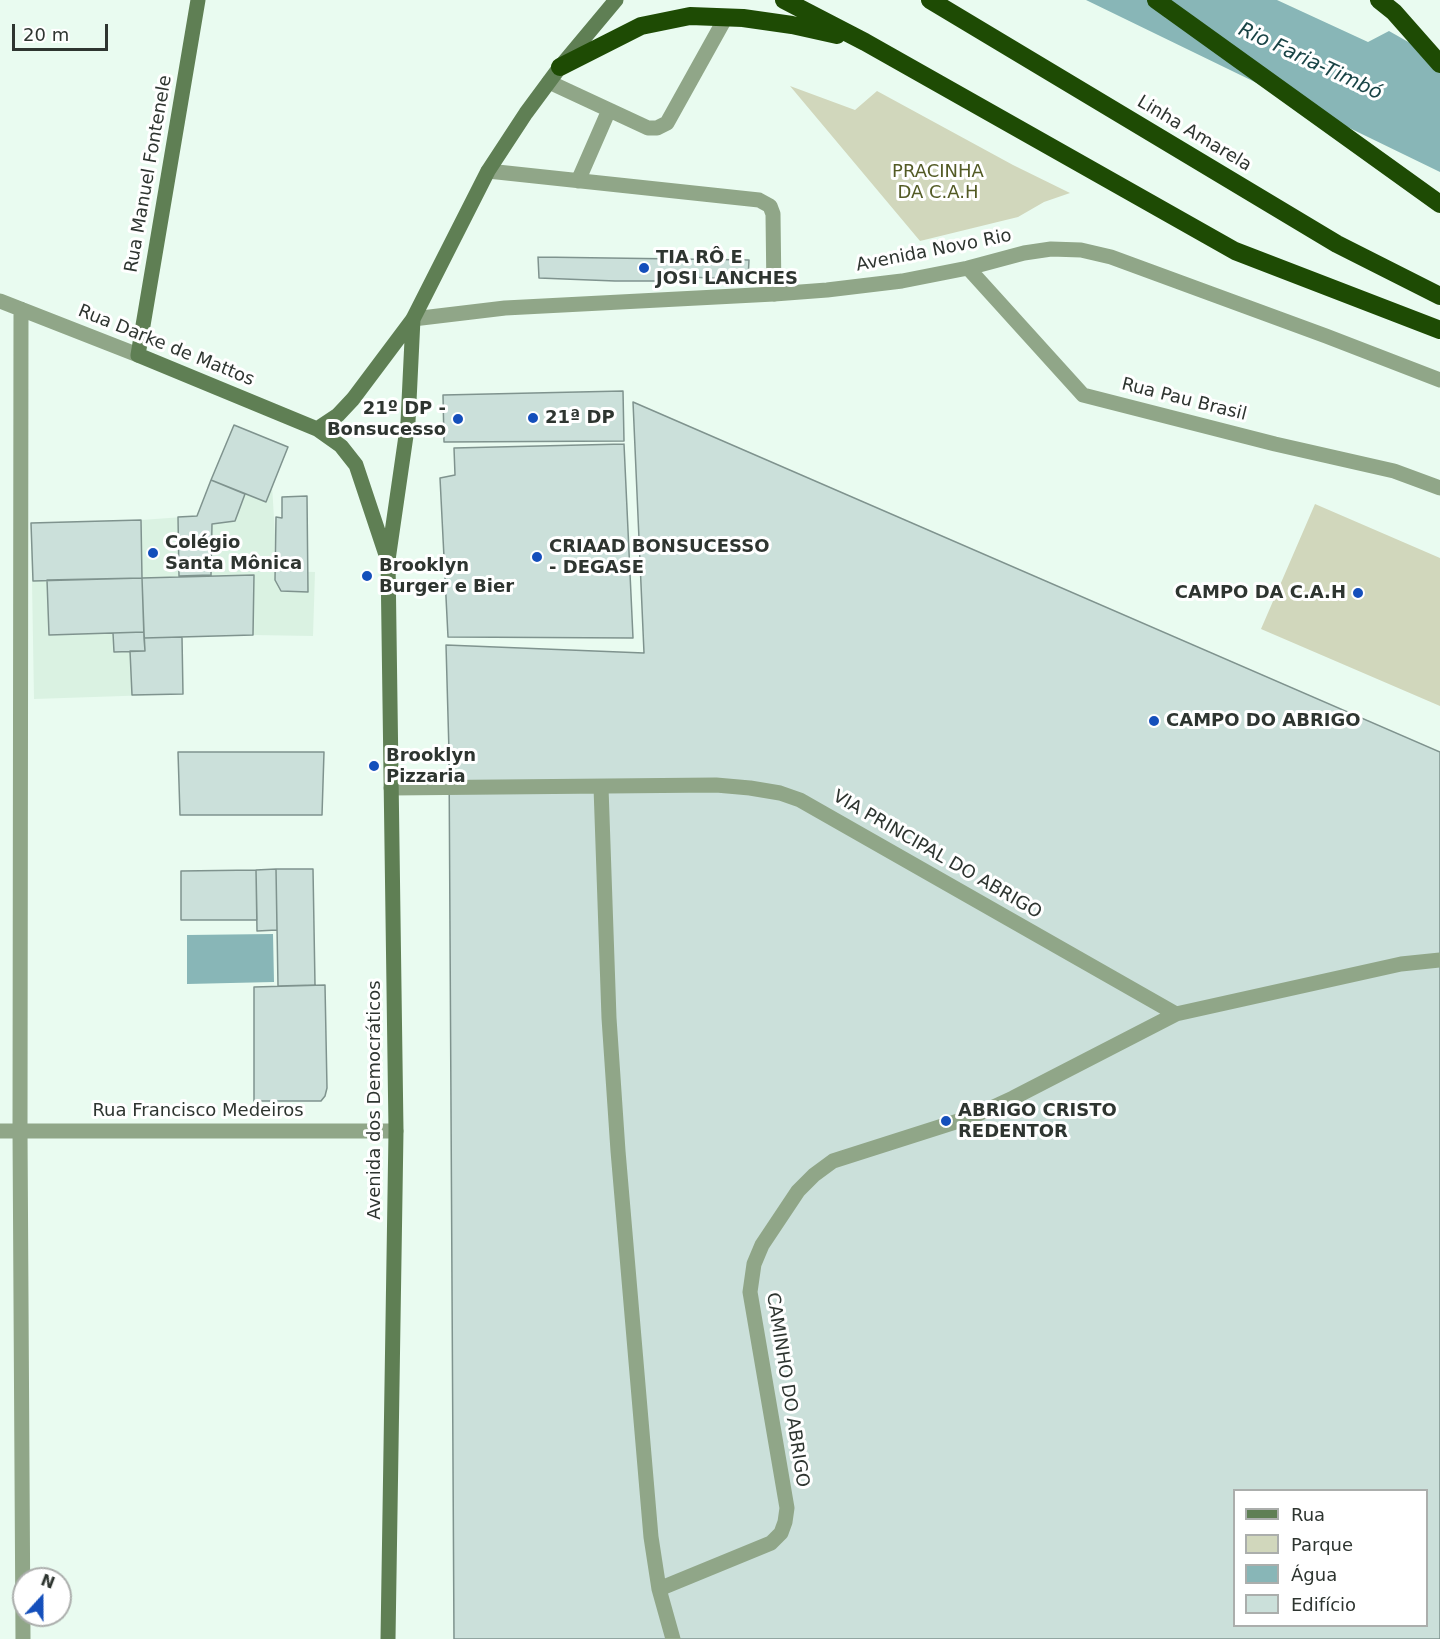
<!DOCTYPE html>
<meta charset="utf-8">
<style>
body{margin:0}
#map{position:relative;width:1440px;height:1639px;overflow:hidden;background:#e9fbf0;font-family:"DejaVu Sans",sans-serif}
canvas{display:block}
.legend{position:absolute;left:1233px;top:1489px;width:195px;height:138px;box-sizing:border-box;background:#fff;border:2px solid #abaeac;margin:0;padding:8px 10px;list-style:none;font-size:18px;color:#2e3530}
.legend li{display:flex;align-items:center;gap:12px;height:30px}
.legend b{width:30px;border:2px solid #abaeac}
.north{position:absolute;left:12px;top:1567px;width:60px;height:60px;box-sizing:border-box;background:#fff;border:2px solid #abaeac;border-radius:50%;rotate:21deg;font-size:16px;font-weight:700;line-height:24px;text-align:center;color:#2e3530}
.north::after{content:'';display:block;margin:auto;width:21px;height:27px;background:#144fbb;clip-path:polygon(50% 0,100% 100%,50% 72%,0 100%)}
.scale{position:absolute;left:12px;top:24px;width:96px;height:27px;box-sizing:border-box;border:3px solid #2e3530;border-top:0;padding-left:8px;font-size:18px;line-height:21px;white-space:nowrap;color:#2e3530;-webkit-text-stroke:4px #fff;paint-order:stroke}
</style>
<div id="map">
<canvas width="1440" height="1639"></canvas>
<ul class="legend">
<li><b style="height:8px;background:#5f7f54"></b>Rua</li>
<li><b style="height:16px;background:#d1d7bc"></b>Parque</li>
<li><b style="height:16px;background:#88b6b7"></b>Água</li>
<li><b style="height:16px;background:#cbe0da"></b>Edifício</li>
</ul>
<div class="north">N</div>
<div class="scale">20 m</div>
</div>
<script>
const ctx = document.querySelector('canvas').getContext('2d');
ctx.lineJoin = 'round';
function fillPath(path, color) {
  ctx.fillStyle = color;
  ctx.fill(path, 'evenodd');
}
function toPath(rows) {
  const path = new Path2D();
  for (const r of rows) {
    path.moveTo(r[0], r[1]);
    for (let i = 2; i < r.length; i += 2) path.lineTo(r[i], r[i + 1]);
  }
  return path;
}
function trace(path, color, width, dash) {
  ctx.strokeStyle = color;
  ctx.lineWidth = width;
  ctx.lineCap = dash ? 'butt' : 'round';
  ctx.setLineDash(dash || []);
  ctx.stroke(path);
}
function write(font, color, halo, rows, align = 'center') {
  ctx.font = font + ' "DejaVu Sans",sans-serif';
  ctx.lineWidth = 6;
  ctx.setLineDash([]);
  ctx.textBaseline = 'middle';
  ctx.strokeStyle = halo;
  ctx.fillStyle = color;
  for (const [text, x, y, turn = 0] of rows) {
    ctx.save();
    ctx.translate(x, y);
    ctx.rotate((+turn || 0) * Math.PI / 180);
    ctx.textAlign = isNaN(turn) ? turn : align;
    if (halo) ctx.strokeText(text, 0, 0);
    ctx.fillText(text, 0, 0);
    ctx.restore();
  }
}
fillPath(toPath([
 [234,425,288,447,272,485,275,535,274,571,315,572,313,636,253,635,182,637,183,694,34,699,31,523,141,520,197,516]
]), '#daf2e2');
fillPath(toPath([
 [790,86,855,110,877,91,1013,165,1070,193,1044,202,1018,217,920,241],
 [1315,504,1440,558,1440,706,1261,629]
]), '#d1d7bc');
fillPath(toPath([
 [1086,0,1277,0,1368,42,1389,31,1440,60,1440,172],
 [273,934,274,982,187,984,187,935]
]), '#88b6b7');
const building = toPath([
 [538,257,749,260,748,280,671,276,671,281,615,281,539,278,538,257],
 [623,391,624,441,444,442,443,395,623,391],
 [633,402,1440,752,1440,1639,454,1639,449,752,446,645,644,653,633,402],
 [1234,1490,1426,1490,1426,1626,1234,1626,1234,1490],
 [234,425,288,447,266,502,211,480,234,425],
 [624,444,633,638,448,637,440,478,455,475,454,448,624,444],
 [211,480,245,494,235,521,212,524,211,575,179,576,178,517,197,516,211,480],
 [307,496,308,592,281,591,275,580,276,517,282,518,282,497,307,496],
 [141,520,142,578,33,581,31,523,141,520],
 [254,575,253,635,144,638,142,578,254,575],
 [142,578,144,632,49,635,47,580,142,578],
 [144,632,145,651,114,652,113,633,144,632],
 [182,637,183,694,132,695,130,651,145,651,144,638,182,637],
 [178,752,324,752,322,815,180,815,178,752],
 [276,869,313,869,315,985,278,986,276,869],
 [276,869,277,930,257,931,256,870,276,869],
 [256,870,257,920,181,920,181,871,256,870],
 [325,985,327,1088,325,1096,321,1101,254,1101,254,987,325,985]
]);
fillPath(building, '#cbe0da');
trace(building, '#7f938e', 1.5);
trace(toPath([
 [549,82,648,128,657,128,667,123,726,17],
 [488,171,759,200,770,206,773,214,774,294],
 [578,181,609,110],
 [601,787,609,1018,618,1151,651,1537,659,1589,673,1639],
 [391,788,716,785,750,788,780,793,800,800,1176,1014,1401,964,1440,960],
 [659,1589,771,1543,781,1533,785,1522,787,1508,750,1292,754,1264,762,1245,798,1191,814,1175,833,1161,974,1116,1013,1098,1176,1014]
]), '#90a688', 15);
trace(toPath([
 [968,268,1083,395,1275,444,1394,471,1440,488],
 [0,301,138,355],
 [21,309,20,1130,23,1639],
 [413,319,505,308,774,294,827,290,902,281,968,268,1024,253,1051,249,1081,250,1111,257,1326,336,1440,380],
 [0,1131,396,1131]
]), '#90a688', 15);
trace(toPath([
 [198,0,138,355,317,429,341,446,356,465,387,558],
 [317,429,338,415,353,399,413,319,488,171,526,113,560,67,616,0],
 [388,1639,396,1131,388,560,408,422,413,319]
]), '#5f7f54', 15);
trace(toPath([
 [784,0,865,42,1235,251,1440,330],
 [930,0,1337,244,1440,296],
 [1156,0,1440,204],
 [1379,0,1394,12,1440,64],
 [560,67,641,26,690,16,743,18,792,25,837,35]
]), '#1e4b04', 18);
for (const [x, y, r, color] of [
 [644,268,6,"#144fbb"],
 [533,418,6,"#144fbb"],
 [458,419,6,"#144fbb"],
 [153,553,6,"#144fbb"],
 [537,557,6,"#144fbb"],
 [367,576,6,"#144fbb"],
 [1358,593,6,"#144fbb"],
 [1154,721,6,"#144fbb"],
 [374,766,6,"#144fbb"],
 [946,1121,6,"#144fbb"]
]) {
  const dot = new Path2D();
  dot.arc(x, y, r, 0, 2 * Math.PI);
  ctx.fillStyle = color;
  ctx.fill(dot);
  trace(dot, '#fff', 2);
}
write('18px', '#2e3530', '#fff', [
 ["Linha Amarela",1194,134,31],
 ["Rua Manuel Fontenele",149,174,-80],
 ["Avenida Novo Rio",934,251,-11],
 ["Rua Darke de Mattos",166,346,22],
 ["Rua Pau Brasil",1184,400,14],
 ["VIA PRINCIPAL DO ABRIGO",937,855,30],
 ["Avenida dos Democráticos",375,1100,-90],
 ["Rua Francisco Medeiros",198,1111],
 ["CAMINHO DO ABRIGO",787,1390,81]
]);
write('18px', '#535b25', '#fff', [
 ["PRACINHA",938,172],
 ["DA C.A.H",938,193]
]);
write('bold 18px', '#2e3530', '#fff', [
 ["TIA RÔ E",656,258],
 ["JOSI LANCHES",656,279],
 ["21º DP -",446,409,"right"],
 ["Bonsucesso",446,430,"right"],
 ["21ª DP",545,418],
 ["Colégio",165,543],
 ["Santa Mônica",165,564],
 ["CRIAAD BONSUCESSO",549,547],
 ["- DEGASE",549,568],
 ["Brooklyn",379,566],
 ["Burger e Bier",379,587],
 ["CAMPO DA C.A.H",1346,593,"right"],
 ["CAMPO DO ABRIGO",1166,721],
 ["Brooklyn",386,756],
 ["Pizzaria",386,777],
 ["ABRIGO CRISTO",958,1111],
 ["REDENTOR",958,1132]
], 'left');
write('italic 20px', '#194446', '#fff', [
 ["Rio Faria-Timbó",1310,62,25]
]);
</script>
